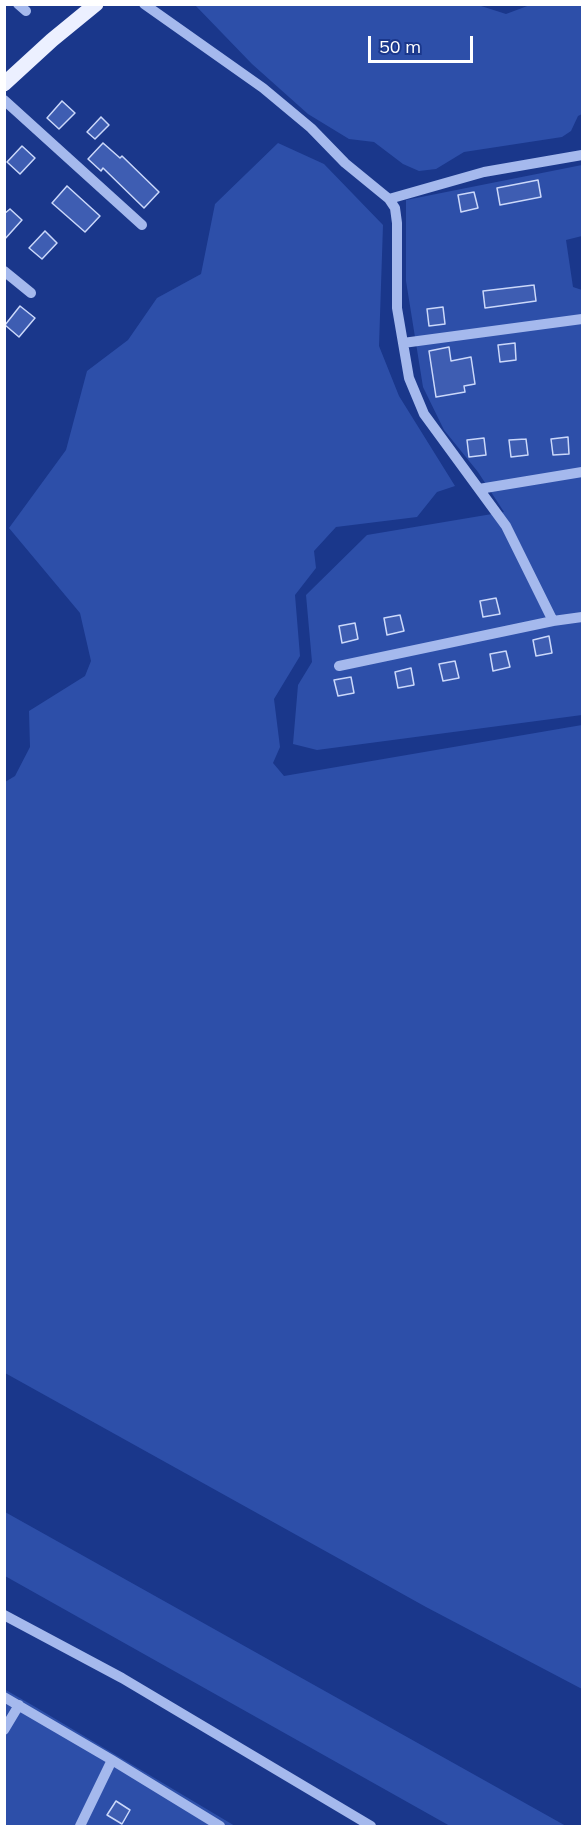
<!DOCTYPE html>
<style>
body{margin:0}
#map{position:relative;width:587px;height:1831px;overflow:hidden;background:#1a378b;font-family:Mulish,sans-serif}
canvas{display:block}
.frame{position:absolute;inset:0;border:6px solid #fff;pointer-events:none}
.scale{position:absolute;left:368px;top:36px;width:105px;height:27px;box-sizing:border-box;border:3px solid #fff;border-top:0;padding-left:8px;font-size:18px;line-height:21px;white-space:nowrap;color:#fff;-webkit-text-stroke:4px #1a378b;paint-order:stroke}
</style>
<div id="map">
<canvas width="587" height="1831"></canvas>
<div class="frame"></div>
<div class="scale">50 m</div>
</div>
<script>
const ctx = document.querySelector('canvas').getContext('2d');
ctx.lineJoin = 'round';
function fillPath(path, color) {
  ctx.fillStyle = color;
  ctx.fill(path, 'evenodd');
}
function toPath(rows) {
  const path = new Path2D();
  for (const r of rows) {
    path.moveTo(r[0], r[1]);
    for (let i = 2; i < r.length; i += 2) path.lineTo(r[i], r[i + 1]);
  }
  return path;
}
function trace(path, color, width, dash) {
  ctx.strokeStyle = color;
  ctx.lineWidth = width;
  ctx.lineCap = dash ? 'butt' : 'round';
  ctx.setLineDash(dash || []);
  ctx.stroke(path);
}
fillPath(toPath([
 [478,5,506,14,530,5,582,5,582,114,578,116,571,131,562,137,464,152,436,169,419,171,403,164,374,142,349,139,308,114,252,64,195,5],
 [278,143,324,164,383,225,379,346,399,396,455,486,437,492,417,517,336,527,314,551,316,568,295,595,300,656,274,699,280,747,273,763,284,776,582,725,582,1689,426,1607,5,1373,5,782,15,776,30,747,29,711,85,676,91,661,80,613,9,528,66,450,87,371,128,340,157,298,201,274,215,204],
 [582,165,582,236,566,240,573,287,582,290,582,715,317,750,293,744,298,685,312,662,306,595,367,535,504,512,478,472,444,430,423,387,406,281,406,200],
 [4,1512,5,1512,566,1826,450,1826,5,1576],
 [4,1689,32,1705,235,1826,5,1826]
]), '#2d4fa9');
const building = toPath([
 [62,101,75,113,59,129,47,118,62,101],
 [101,117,109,125,95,139,87,132,101,117],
 [103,143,120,158,122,156,159,192,144,208,103,168,101,171,88,159,103,143],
 [22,146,35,158,20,174,7,162,22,146],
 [538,180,541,197,500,205,497,188,538,180],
 [67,186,100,216,85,232,52,203,67,186],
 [474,192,478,208,461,212,458,195,474,192],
 [10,209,22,220,4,240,4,214,10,209],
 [45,231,57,243,42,259,29,248,45,231],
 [534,285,536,301,485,308,483,291,534,285],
 [20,306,35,318,19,337,5,325,20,306],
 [443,307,445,324,429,326,427,309,443,307],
 [515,343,516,360,500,362,498,345,515,343],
 [449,347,451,361,471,357,475,384,464,386,465,392,436,397,429,351,449,347],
 [568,437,569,454,553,455,551,439,568,437],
 [484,438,486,455,469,457,467,440,484,438],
 [526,439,528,455,511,457,509,440,526,439],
 [496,598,500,614,483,617,480,601,496,598],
 [400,615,404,631,387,635,384,618,400,615],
 [355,623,358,639,342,643,339,626,355,623],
 [549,636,552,653,536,656,533,640,549,636],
 [506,651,510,667,493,671,490,654,506,651],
 [455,661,459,678,443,681,439,664,455,661],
 [411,668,414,685,398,688,395,672,411,668],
 [351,677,354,693,338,696,334,680,351,677],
 [116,1801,130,1810,122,1824,107,1815,116,1801]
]);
fillPath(building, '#3e5db2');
trace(building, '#cbd8fa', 1.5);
trace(toPath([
 [18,4,26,11],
 [144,4,263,88,311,128,345,163,389,199,395,208,397,223,397,308,409,378,424,414,506,526,553,621],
 [4,100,142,225],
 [389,199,484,172,582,155],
 [4,271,31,293],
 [403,343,582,319],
 [479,489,582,472],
 [339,666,553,621,582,617],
 [4,1615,122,1678,371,1826],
 [4,1697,112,1760,220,1826],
 [4,1730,19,1705],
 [80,1826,112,1760]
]), '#a5b9ed', 10);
trace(toPath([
 [4,84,52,40,96,4]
]), '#ecf0ff', 15);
</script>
